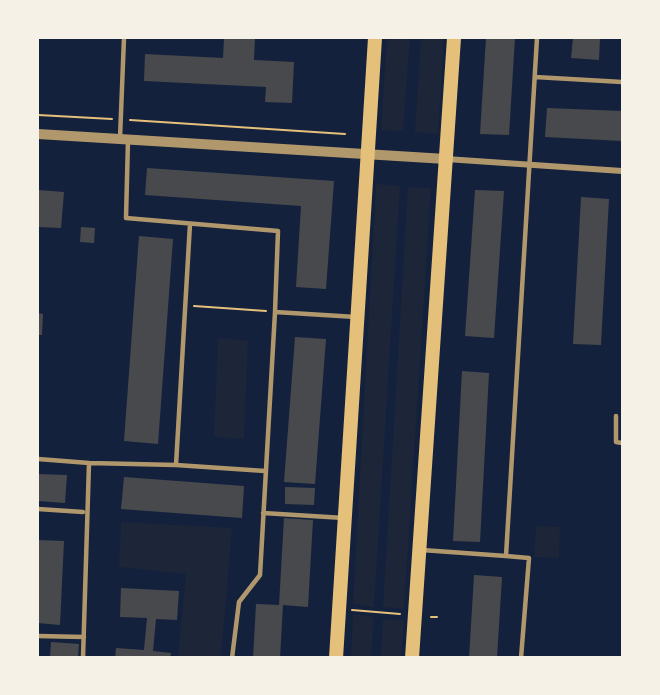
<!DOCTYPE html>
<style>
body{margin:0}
#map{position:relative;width:660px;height:695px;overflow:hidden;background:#14213d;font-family:"Fira Sans",sans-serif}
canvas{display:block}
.frame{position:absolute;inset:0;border:39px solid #f6f1e7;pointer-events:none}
</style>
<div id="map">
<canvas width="660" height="695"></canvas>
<div class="frame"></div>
</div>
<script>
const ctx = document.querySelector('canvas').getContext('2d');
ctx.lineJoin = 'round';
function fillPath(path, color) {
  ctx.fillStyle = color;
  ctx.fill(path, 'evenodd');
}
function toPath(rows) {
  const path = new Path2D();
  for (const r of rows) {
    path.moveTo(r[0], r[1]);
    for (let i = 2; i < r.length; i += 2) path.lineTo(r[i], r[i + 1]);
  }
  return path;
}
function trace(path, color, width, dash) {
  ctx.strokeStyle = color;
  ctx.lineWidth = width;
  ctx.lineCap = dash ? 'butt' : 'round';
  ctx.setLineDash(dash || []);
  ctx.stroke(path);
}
fillPath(toPath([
 [387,38,410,38,403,131,381,130],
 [421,38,444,38,438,134,415,132],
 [376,184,400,186,374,607,353,604],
 [408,187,431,188,404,609,383,607],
 [218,338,248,341,244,439,214,437],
 [121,522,232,528,221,657,178,657,186,574,119,567],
 [536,526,560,527,559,558,534,557],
 [353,614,374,617,371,657,351,657],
 [383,619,404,621,401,657,381,657]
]), '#1d2539');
fillPath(toPath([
 [224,38,255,38,254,60,294,62,292,103,265,102,266,87,144,81,145,54,223,58],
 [486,38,515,38,509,135,480,134],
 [573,38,600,38,599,60,571,58],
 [547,108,622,111,622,141,545,137],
 [147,168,334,181,326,289,296,287,301,206,145,195],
 [38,190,64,192,61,228,38,227],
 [475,190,504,191,494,338,465,336],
 [581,197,609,199,601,345,573,344],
 [81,227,95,228,94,243,80,242],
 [139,236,173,239,158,444,124,441],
 [38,313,43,314,42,335,38,335],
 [295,337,326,339,315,484,284,482],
 [462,371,489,373,480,542,453,541],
 [38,474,67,475,65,503,38,501],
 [124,477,244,486,242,518,121,509],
 [285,487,315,488,314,505,285,504],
 [284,518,313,520,308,607,283,605,280,658,253,658,256,604,279,605],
 [38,540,64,541,60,625,38,623],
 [474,575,502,577,497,658,469,658],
 [121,588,179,591,177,620,156,619,153,651,171,653,170,658,115,658,116,648,144,650,147,618,120,617],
 [51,642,79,644,78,658,50,658]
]), '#48494c');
trace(toPath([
 [38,115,112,119],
 [130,120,345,134],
 [194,306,266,311],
 [352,610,400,614],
 [431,617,437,617]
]), '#e5c07b', 2);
trace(toPath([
 [535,77,622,82],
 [120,138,124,38],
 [128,140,126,218,278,231,275,312,356,317],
 [616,416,616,442,622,443],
 [38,459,89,463],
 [176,465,265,471],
 [38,509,83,512],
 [263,513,344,518],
 [422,550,506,556],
 [38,636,84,637],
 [83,658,89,463,176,465,190,224],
 [232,658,239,602,260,575,275,312],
 [521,658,529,558,506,556,537,38]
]), '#b1986c', 4.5);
trace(toPath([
 [446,159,622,171]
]), '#b1986c', 6);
trace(toPath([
 [38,134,446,159]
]), '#b1986c', 10);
trace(toPath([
 [336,658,375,38],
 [412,658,454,38]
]), '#e5c07b', 14);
</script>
